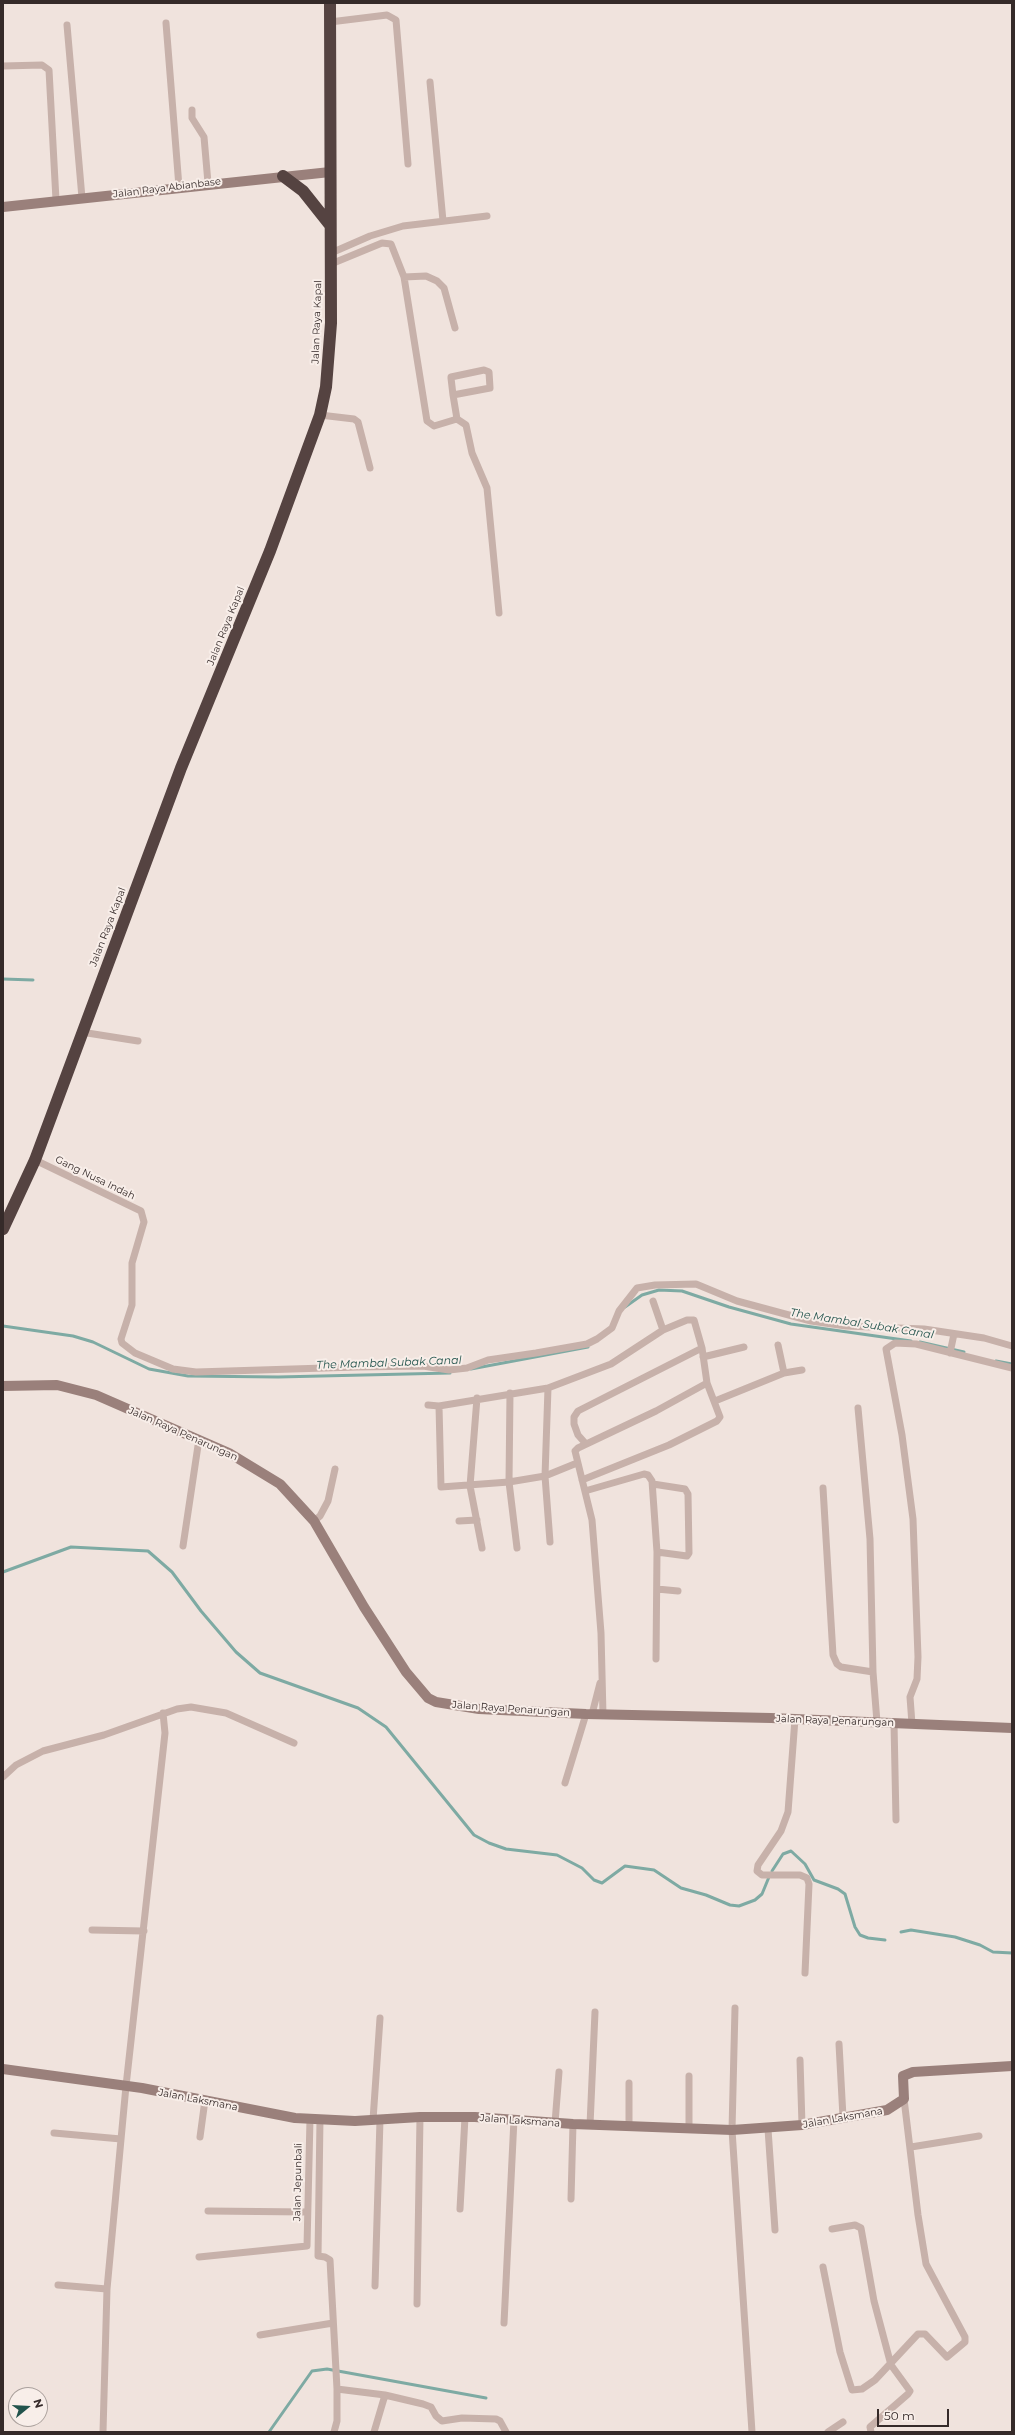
<!DOCTYPE html>
<style>
body{margin:0}
#map{position:relative;width:1015px;height:2435px;overflow:hidden;background:#f0e3dd;font-family:Montserrat,sans-serif}
canvas{display:block}
.frame{position:absolute;inset:0;border:4px solid #352a29;pointer-events:none}
.north{position:absolute;left:8px;top:2387px;width:40px;height:40px;box-sizing:border-box;background:#f8eee9;border:1px solid #aaa09c;border-radius:50%;rotate:72deg;font-size:11px;font-weight:700;line-height:16px;text-align:center;color:#352a29}
.north::after{content:'';display:block;margin:auto;width:14px;height:18px;background:#22534c;clip-path:polygon(50% 0,100% 100%,50% 72%,0 100%)}
.scale{position:absolute;left:877px;top:2409px;width:72px;height:18px;box-sizing:border-box;border:2px solid #352a29;border-top:0;padding-left:5px;font-size:12px;line-height:14px;white-space:nowrap;color:#352a29;-webkit-text-stroke:3px #f8eee9;paint-order:stroke}
</style>
<div id="map">
<canvas width="1015" height="2435"></canvas>
<div class="frame"></div>
<div class="north">N</div>
<div class="scale">50 m</div>
</div>
<script>
const ctx = document.querySelector('canvas').getContext('2d');
ctx.lineJoin = 'round';
function toPath(rows) {
  const path = new Path2D();
  for (const r of rows) {
    path.moveTo(r[0], r[1]);
    for (let i = 2; i < r.length; i += 2) path.lineTo(r[i], r[i + 1]);
  }
  return path;
}
function trace(path, color, width, dash) {
  ctx.strokeStyle = color;
  ctx.lineWidth = width;
  ctx.lineCap = dash ? 'butt' : 'round';
  ctx.setLineDash(dash || []);
  ctx.stroke(path);
}
function write(font, color, halo, rows, align = 'center') {
  ctx.font = font + ' Montserrat,sans-serif';
  ctx.lineWidth = 4;
  ctx.setLineDash([]);
  ctx.textBaseline = 'middle';
  ctx.strokeStyle = halo;
  ctx.fillStyle = color;
  for (const [text, x, y, turn = 0] of rows) {
    ctx.save();
    ctx.translate(x, y);
    ctx.rotate((+turn || 0) * Math.PI / 180);
    ctx.textAlign = isNaN(turn) ? turn : align;
    if (halo) ctx.strokeText(text, 0, 0);
    ctx.fillText(text, 0, 0);
    ctx.restore();
  }
}
trace(toPath([
 [3,979,33,980],
 [625,1307,642,1295,659,1290,682,1291,729,1307,791,1324,911,1341],
 [3,1326,73,1336,93,1342,149,1369,188,1376,278,1377,450,1373],
 [920,1342,964,1352],
 [996,1361,1012,1364],
 [471,1369,588,1347],
 [3,1572,71,1547,148,1551,172,1572,201,1611,236,1652,260,1673,358,1708,386,1727,474,1835,489,1843,506,1849,557,1855,582,1868,594,1880,602,1883,625,1866,654,1870,681,1888,706,1895,730,1905,739,1906,755,1900,762,1894,769,1877],
 [772,1871,783,1854,791,1851,805,1864,814,1880,838,1889,845,1894,855,1927,860,1935,868,1938,885,1940],
 [901,1932,911,1930,955,1937,980,1945,993,1952,1012,1953],
 [269,2432,312,2371,327,2369,486,2398]
]), '#7eaaa3', 3);
trace(toPath([
 [330,22,387,15,396,20,408,164],
 [166,23,179,187],
 [67,25,82,198],
 [3,66,42,65,49,70,56,200],
 [430,82,443,221],
 [192,110,192,118,204,137,208,183],
 [331,253,370,236,403,226,487,216],
 [331,264,382,243,391,244,404,277,427,421,434,426,457,419,466,425,472,453,487,488,499,613],
 [404,277,426,276,437,281,444,288,455,328],
 [453,395,490,388,489,372,484,370,451,377,451,378,453,395,457,419],
 [320,415,354,419,358,422,370,468],
 [81,1032,138,1041],
 [35,1160,141,1211,144,1222,132,1263,132,1305,121,1339,122,1343,135,1353,173,1369,196,1372,357,1367,423,1366,449,1370,467,1368,488,1360,536,1353,587,1344,597,1339,612,1328,619,1311,637,1288,655,1285,696,1284,737,1301,811,1321,846,1326,924,1329,984,1338,1012,1346],
 [653,1301,663,1330],
 [778,1345,784,1373],
 [950,1353,954,1334],
 [703,1357,744,1347],
 [510,1393,509,1482,517,1548],
 [477,1398,470,1486,482,1548],
 [715,1401,784,1373,802,1370],
 [428,1405,439,1406,548,1388],
 [439,1406,441,1487,509,1482,545,1476,577,1463],
 [858,1408,870,1539,873,1672,877,1722],
 [586,1444,578,1435,574,1424,574,1417,578,1411,702,1348],
 [653,1484,685,1489,688,1494,689,1553,687,1556,657,1552],
 [823,1488,833,1655,837,1664,841,1667,873,1672],
 [585,1491,644,1474,648,1475,652,1481,657,1552,656,1659],
 [314,1521,320,1516,328,1501,335,1469],
 [459,1521,477,1520],
 [550,1542,545,1476,548,1388,611,1364,663,1330,687,1320,694,1320,702,1348,707,1383,720,1417,717,1421,669,1445,582,1480],
 [183,1546,199,1439],
 [657,1589,678,1591],
 [592,1714,600,1683],
 [603,1715,601,1633,592,1520,575,1451,578,1448,656,1411,707,1383],
 [795,1719,788,1812,781,1831,758,1865,757,1871,762,1875,800,1875,807,1878,809,1884,805,1973],
 [894,1723,896,1820],
 [912,1724,910,1697,917,1679,918,1657,913,1519,902,1435,886,1349,895,1343,916,1344,1012,1368],
 [3,1777,16,1765,43,1751,104,1735,177,1709,191,1707,226,1713,294,1743],
 [565,1783,586,1714],
 [92,1930,144,1931],
 [735,2008,732,2130,752,2432],
 [839,2044,843,2117],
 [800,2060,802,2125],
 [689,2076,689,2128],
 [629,2083,629,2125],
 [320,2119,318,2256,325,2257,330,2260,337,2389,385,2395,423,2404,431,2407,436,2416,442,2421,462,2418,496,2419,500,2421,506,2432],
 [373,2120,380,2018],
 [555,2123,559,2072],
 [590,2125,595,2012],
 [768,2129,775,2230],
 [54,2133,121,2139],
 [200,2137,205,2100],
 [911,2147,979,2136],
 [571,2199,573,2124],
 [460,2209,465,2117],
 [208,2211,307,2212],
 [832,2229,855,2225,861,2228,874,2301,891,2365,910,2391,908,2394,870,2427,871,2432],
 [199,2257,307,2246,310,2119],
 [823,2267,840,2352,852,2390,862,2389,875,2380,918,2334,925,2334,947,2357,965,2342,965,2337,926,2264,918,2215,904,2099],
 [58,2285,107,2289],
 [375,2286,380,2120],
 [417,2304,420,2117],
 [504,2323,514,2119],
 [260,2335,333,2323],
 [103,2432,107,2289,126,2086,165,1733,163,1713],
 [334,2432,337,2421,337,2389],
 [374,2432,385,2395],
 [828,2432,843,2422]
]), '#c7b1aa', 7);
trace(toPath([
 [3,207,330,172],
 [3,1386,57,1385,96,1395,229,1453,280,1484,314,1521,364,1607,406,1672,428,1698,436,1702,479,1709,586,1714,771,1718,1012,1728],
 [3,2069,142,2088,295,2118,355,2121,420,2117,475,2117,573,2124,732,2130,802,2125,887,2110,904,2099,903,2076,913,2072,1012,2066]
]), '#9a807b', 10);
trace(toPath([
 [283,176,303,191,330,225],
 [3,1229,35,1160,181,768,270,551,320,415,326,387,331,323,330,3]
]), '#554341', 12);
write('10px', '#352a29', '#f8eee9', [
 ["Jalan Raya Abianbase",167,188,-7],
 ["Jalan Raya Kapal",317,322,-88],
 ["Jalan Raya Kapal",226,626,-68],
 ["Jalan Raya Kapal",108,927,-69],
 ["Gang Nusa Indah",95,1178,26],
 ["Jalan Raya Penarungan",183,1434,24],
 ["Jalan Raya Penarungan",511,1709,4],
 ["Jalan Raya Penarungan",835,1721,2],
 ["Jalan Laksmana",198,2100,11],
 ["Jalan Laksmana",843,2118,-10],
 ["Jalan Laksmana",520,2121,4],
 ["Jalan Jepunbali",298,2182,-89]
]);
write('italic 11px', '#22534c', '#f8eee9', [
 ["The Mambal Subak Canal",862,1324,9],
 ["The Mambal Subak Canal",389,1363,-2]
]);
</script>
